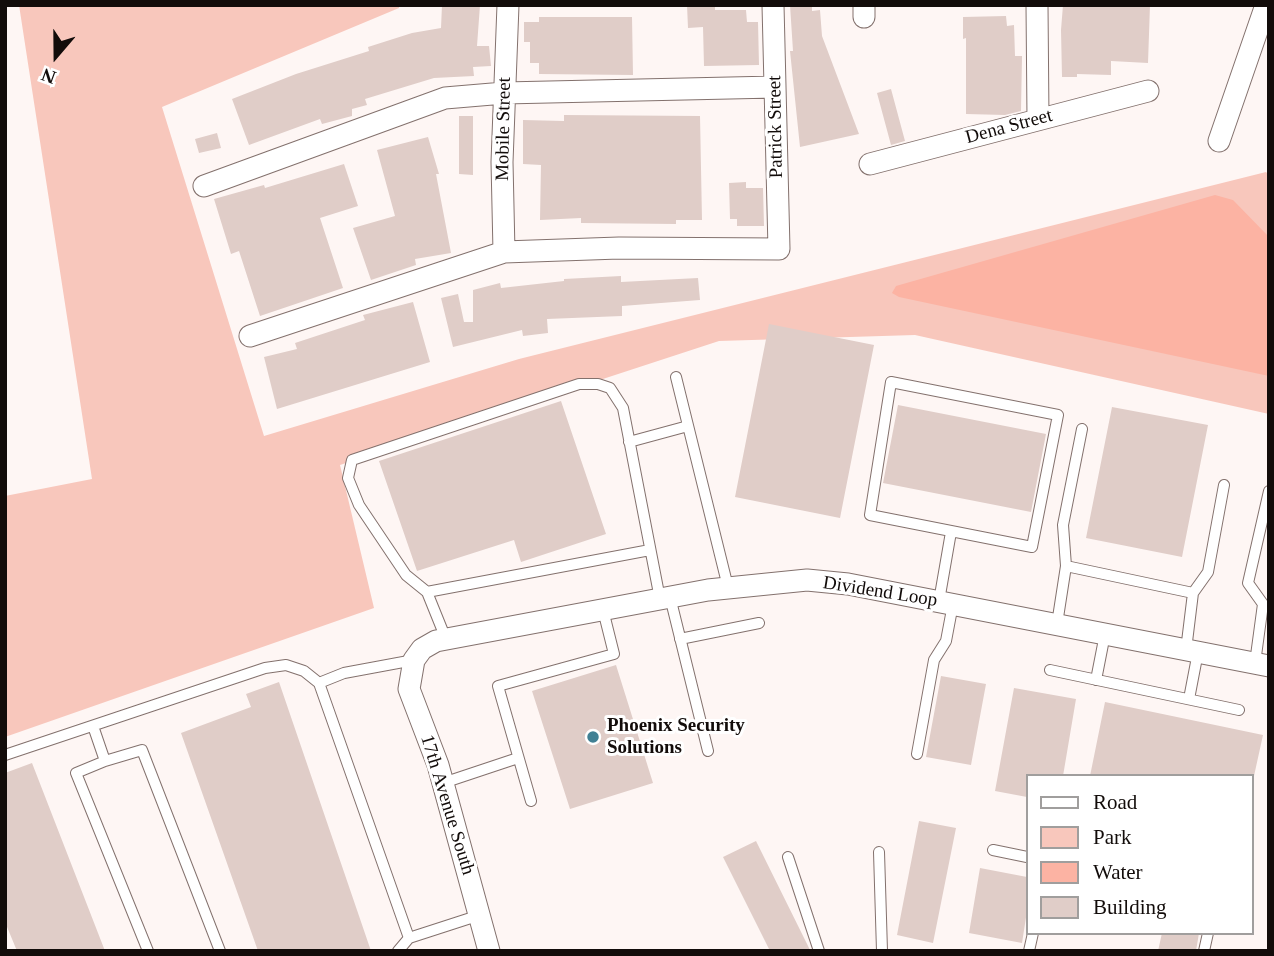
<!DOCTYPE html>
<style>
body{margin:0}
#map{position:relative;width:1274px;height:956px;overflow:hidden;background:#fef6f4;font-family:Georgia,serif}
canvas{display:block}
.frame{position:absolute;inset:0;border:7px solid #120c0a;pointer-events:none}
.legend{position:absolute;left:1026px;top:774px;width:228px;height:161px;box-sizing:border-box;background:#fff;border:2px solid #a09e9d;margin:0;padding:9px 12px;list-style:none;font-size:21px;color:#120c0a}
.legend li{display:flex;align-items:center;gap:14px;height:35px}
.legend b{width:35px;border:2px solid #a09e9d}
.north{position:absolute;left:21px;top:21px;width:70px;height:70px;-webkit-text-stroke:5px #fff;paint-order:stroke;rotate:200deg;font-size:19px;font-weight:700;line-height:28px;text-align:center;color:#120c0a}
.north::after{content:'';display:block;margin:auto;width:24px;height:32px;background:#120c0a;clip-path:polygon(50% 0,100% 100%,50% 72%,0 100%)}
</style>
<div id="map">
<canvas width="1274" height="956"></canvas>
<div class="frame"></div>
<ul class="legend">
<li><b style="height:9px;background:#fff"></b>Road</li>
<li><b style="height:19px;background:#f8c7bc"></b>Park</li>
<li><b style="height:19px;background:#fcb3a3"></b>Water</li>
<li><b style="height:19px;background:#e0cdc8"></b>Building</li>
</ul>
<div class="north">N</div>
</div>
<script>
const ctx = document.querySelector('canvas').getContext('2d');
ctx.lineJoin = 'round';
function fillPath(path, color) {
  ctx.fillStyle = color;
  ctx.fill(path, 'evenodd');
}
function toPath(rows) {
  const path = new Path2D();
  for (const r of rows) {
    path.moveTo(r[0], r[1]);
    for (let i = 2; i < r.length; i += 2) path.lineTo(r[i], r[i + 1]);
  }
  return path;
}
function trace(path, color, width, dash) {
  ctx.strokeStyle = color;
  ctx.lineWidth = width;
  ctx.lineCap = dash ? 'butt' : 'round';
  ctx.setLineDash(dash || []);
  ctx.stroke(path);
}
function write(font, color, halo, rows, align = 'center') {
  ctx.font = font + ' Georgia,serif';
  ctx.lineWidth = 6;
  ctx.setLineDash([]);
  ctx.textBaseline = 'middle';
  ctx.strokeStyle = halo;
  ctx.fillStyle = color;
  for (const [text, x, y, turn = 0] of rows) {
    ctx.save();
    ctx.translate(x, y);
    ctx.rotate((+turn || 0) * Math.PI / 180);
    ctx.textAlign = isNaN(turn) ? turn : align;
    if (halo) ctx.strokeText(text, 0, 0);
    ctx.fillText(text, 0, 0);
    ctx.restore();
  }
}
fillPath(toPath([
 [19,5,399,5,399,8,162,107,264,436,519,359,1266,172,1269,175,1269,414,915,335,719,341,340,465,374,608,5,737,5,496,92,479]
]), '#f8c7bc');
fillPath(toPath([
 [1215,195,1233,200,1269,237,1269,376,899,297,892,293,896,286]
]), '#fcb3a3');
fillPath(toPath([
 [442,5,480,5,477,46,489,46,491,66,473,67,474,76,434,78,365,99,367,105,352,109,352,116,322,124,320,119,249,145,232,99,296,74,369,51,368,47,412,33,441,28],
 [687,5,715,5,715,10,746,10,747,22,758,22,759,65,704,66,703,27,688,28],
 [790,5,812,5,812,11,820,10,822,36,859,134,800,147,790,51,793,51],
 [1063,5,1150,5,1148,63,1111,61,1111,75,1077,74,1077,77,1062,77,1061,30],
 [1006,16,1007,26,1014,25,1015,56,1022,56,1021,111,1005,115,966,114,966,38,963,39,963,17],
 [539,17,632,17,633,75,539,74,539,63,530,63,530,42,524,42,524,22,539,22],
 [891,89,905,141,891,145,877,93],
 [564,115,700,116,702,220,676,220,676,224,581,223,581,218,540,220,541,165,523,164,523,120,564,121],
 [459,116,473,116,473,175,459,174],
 [217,133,221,148,199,153,195,139],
 [428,137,439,174,436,174,451,253,415,259,416,265,371,280,353,228,395,216,377,150],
 [344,164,358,206,320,218,343,288,260,316,239,251,231,254,214,199,264,185,265,188],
 [746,182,746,188,763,188,764,226,737,226,737,219,730,219,729,183],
 [621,276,621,282,698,278,700,300,622,306,622,316,547,319,548,333,523,336,522,330,453,347,441,298,458,294,464,322,473,322,473,290,500,283,501,288,564,281,564,279],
 [413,302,430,362,277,409,264,357,297,349,295,343,365,320,363,315],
 [769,324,874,345,840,518,735,497],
 [561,401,606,534,521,562,514,540,417,571,379,461],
 [898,405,1046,434,1031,512,883,483],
 [1112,407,1208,425,1182,557,1086,538],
 [616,665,653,783,570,809,532,691],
 [941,676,986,684,971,765,926,757],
 [279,682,371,951,258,951,181,733,251,707,246,694],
 [1014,688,1076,699,1063,776,1027,776,1027,797,995,791],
 [1105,702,1263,735,1254,776,1090,776],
 [32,763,105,951,17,951,5,922,5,773],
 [919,821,956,828,933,943,897,935],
 [756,841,810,950,811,951,770,951,723,857],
 [980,868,1027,877,1027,911,1022,943,969,933],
 [1162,933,1199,933,1196,951,1158,951]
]), '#e0cdc8');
const lane = toPath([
 [676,377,728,587],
 [891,382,1058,415,1032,547,870,515,891,382],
 [629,442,688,426],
 [650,550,427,592,406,575,359,505,348,478,352,460,579,384,598,384,610,388,623,408,660,599],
 [1066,566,1193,593],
 [427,592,446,639],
 [670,597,708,751],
 [939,601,951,532],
 [1057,624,1066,566,1063,525,1082,429],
 [680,639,759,623],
 [1186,650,1193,593,1208,572,1224,485],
 [1255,663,1263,604,1248,583,1269,491],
 [1050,670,1239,710],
 [1096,680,1105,634],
 [319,683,409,938],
 [1189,699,1198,652],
 [93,726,105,761,76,773,148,951],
 [917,754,934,660,946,641,953,604],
 [5,755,265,668,286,665,304,671,319,683,344,673,414,660],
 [105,761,142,750,220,951],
 [443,783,518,758],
 [531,801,498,686,614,654,603,610],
 [993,850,1027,857],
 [879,852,882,951],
 [788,857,819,951],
 [398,951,409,938,480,915],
 [1029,951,1033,933],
 [1204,951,1208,933]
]);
const street = toPath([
 [864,5,864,17],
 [1037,5,1038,119],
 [1219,141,1266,5],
 [870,164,1148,91],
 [204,186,445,98,504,93,775,87],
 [504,252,502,162,508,5],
 [250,336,504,252,619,248,779,249,773,5],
 [489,951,438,765,409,689,414,660,422,649,436,641,708,590,807,580,848,584,1269,666]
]);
trace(lane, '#83716d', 12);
trace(street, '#83716d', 23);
trace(lane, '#fff', 10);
trace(street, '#fff', 21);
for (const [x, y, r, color] of [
 [593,737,7,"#408094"]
]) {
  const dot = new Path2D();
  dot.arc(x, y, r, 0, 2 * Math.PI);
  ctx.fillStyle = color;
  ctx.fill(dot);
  trace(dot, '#fff', 2.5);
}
write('19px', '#120c0a', '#fff', [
 ["Patrick Street",776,127,-91],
 ["Dena Street",1009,127,-15],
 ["Mobile Street",504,129,-89],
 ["Dividend Loop",880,592,9],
 ["17th Avenue South",447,805,73]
]);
write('bold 19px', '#120c0a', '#fff', [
 ["Phoenix Security",607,726],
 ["Solutions",607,748]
], 'left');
</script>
